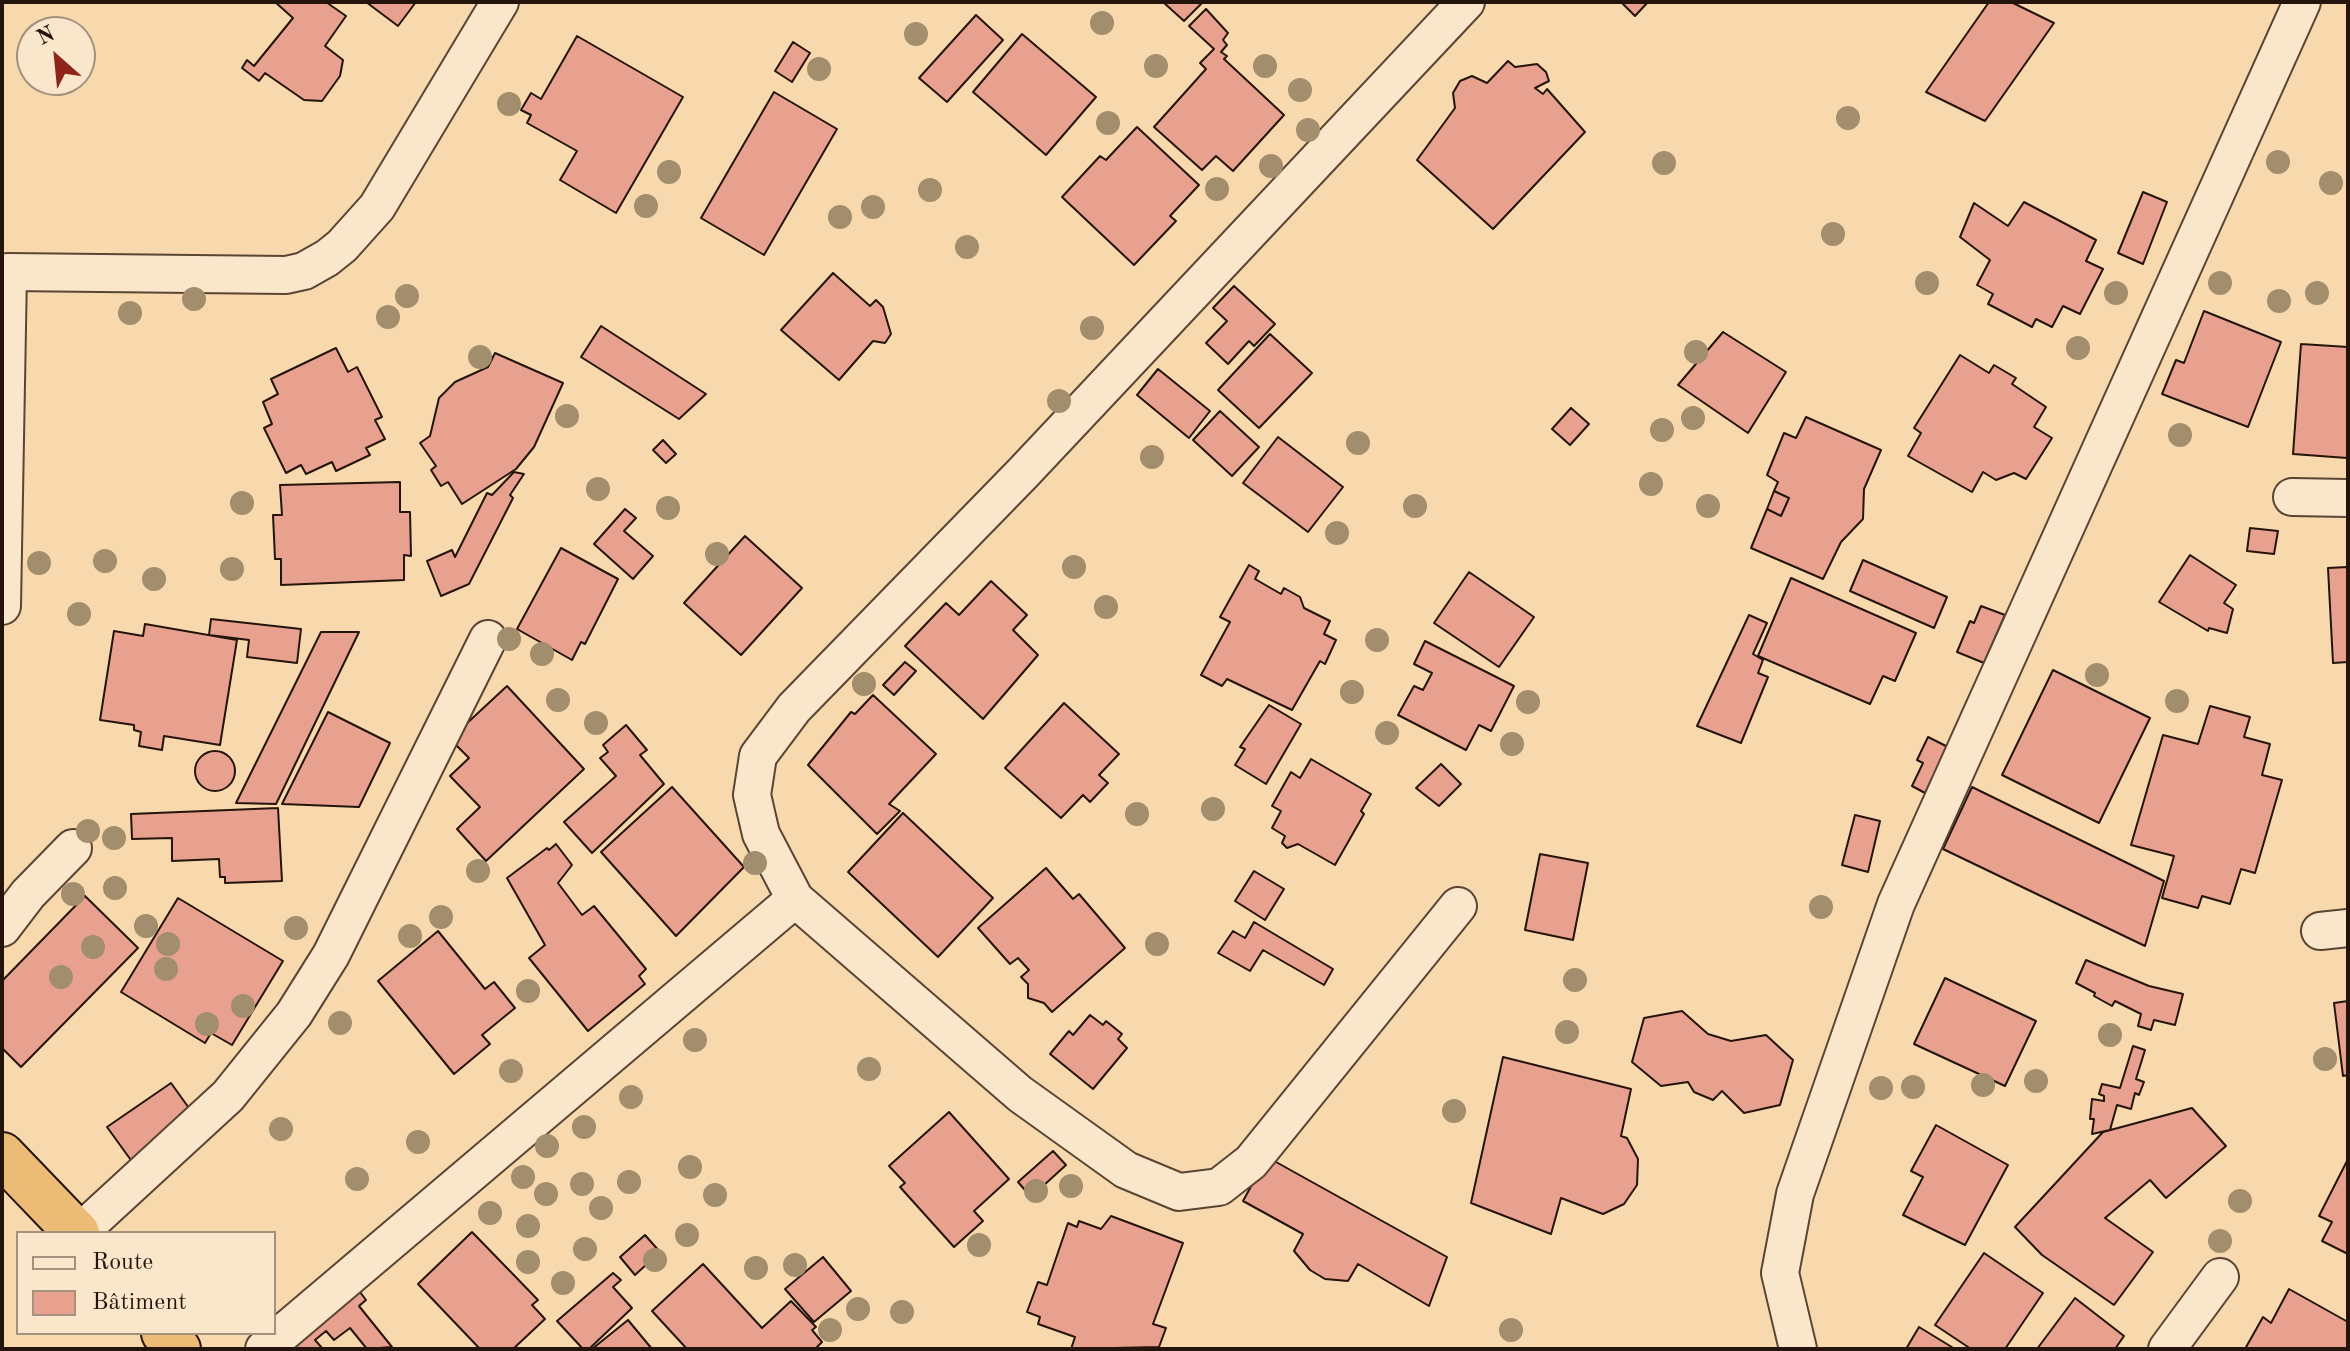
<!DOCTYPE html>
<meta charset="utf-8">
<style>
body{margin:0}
#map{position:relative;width:2350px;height:1351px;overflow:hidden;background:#f8d9ad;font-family:"Old Standard TT",serif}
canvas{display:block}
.frame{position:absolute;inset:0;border:4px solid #24140b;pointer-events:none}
.legend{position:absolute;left:16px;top:1231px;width:260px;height:104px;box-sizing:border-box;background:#fae6ca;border:2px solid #a4927e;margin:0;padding:10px 14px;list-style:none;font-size:24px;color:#24140b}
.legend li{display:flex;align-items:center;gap:16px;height:40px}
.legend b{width:40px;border:2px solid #a4927e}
.north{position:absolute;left:16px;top:16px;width:80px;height:80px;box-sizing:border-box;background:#fae6ca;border:2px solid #a4927e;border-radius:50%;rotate:333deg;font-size:22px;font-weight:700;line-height:32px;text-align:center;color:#24140b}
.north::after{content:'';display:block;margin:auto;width:28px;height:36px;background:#8f2418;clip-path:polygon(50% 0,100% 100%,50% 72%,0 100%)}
</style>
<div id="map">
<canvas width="2350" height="1351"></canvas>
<div class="frame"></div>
<ul class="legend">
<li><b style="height:10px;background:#fae6ca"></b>Route</li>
<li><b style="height:22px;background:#e8a08f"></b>Bâtiment</li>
</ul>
<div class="north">N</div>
</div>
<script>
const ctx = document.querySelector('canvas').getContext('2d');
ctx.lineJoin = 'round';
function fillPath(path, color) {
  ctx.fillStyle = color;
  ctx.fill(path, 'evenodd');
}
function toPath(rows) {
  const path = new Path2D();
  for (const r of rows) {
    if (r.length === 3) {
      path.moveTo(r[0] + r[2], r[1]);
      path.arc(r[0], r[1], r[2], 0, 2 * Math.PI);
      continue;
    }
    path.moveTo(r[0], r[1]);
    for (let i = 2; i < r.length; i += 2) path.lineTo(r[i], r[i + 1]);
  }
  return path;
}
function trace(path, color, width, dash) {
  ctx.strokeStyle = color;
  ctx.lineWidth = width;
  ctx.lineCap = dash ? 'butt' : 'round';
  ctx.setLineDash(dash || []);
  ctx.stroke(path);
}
const building = toPath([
 [275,2,326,2,346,16,325,46,343,60,340,76,322,101,304,100,265,73,259,81,242,68,247,60,254,66,293,18,275,2],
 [366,2,416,2,398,26,366,2],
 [1163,2,1203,2,1184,21,1163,2],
 [1621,2,1648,2,1635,16,1621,2],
 [1989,2,2011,2,2054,23,1985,121,1926,92,1989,2],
 [1206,9,1228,33,1223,40,1227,45,1221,52,1227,56,1224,59,1284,115,1233,171,1216,156,1202,170,1154,127,1206,69,1200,63,1214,49,1189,26,1206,9],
 [976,15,1003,40,947,102,919,78,976,15],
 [1022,34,1096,97,1046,155,973,92,1022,34],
 [577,36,683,97,616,213,560,180,577,151,527,123,531,115,521,110,531,93,541,99,577,36],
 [793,42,810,53,792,82,775,71,793,42],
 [1508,61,1515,67,1537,64,1546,72,1549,81,1535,88,1543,94,1547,89,1585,132,1493,229,1417,160,1455,108,1453,93,1460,81,1472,76,1487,83,1508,61],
 [774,92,837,129,764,255,701,218,774,92],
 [1137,127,1199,185,1170,216,1176,221,1134,265,1062,197,1100,156,1106,160,1137,127],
 [2143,192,2167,202,2143,264,2118,253,2143,192],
 [2024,202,2096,240,2086,261,2103,269,2080,314,2063,306,2052,327,2036,319,2032,327,1988,304,1993,294,1977,285,1990,260,1960,237,1974,203,2008,226,2024,202],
 [833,273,870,306,876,300,883,307,891,334,885,343,873,341,839,380,781,330,833,273],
 [1234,286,1275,324,1254,346,1249,341,1228,364,1206,343,1227,321,1213,308,1234,286],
 [2204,311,2281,342,2248,427,2162,394,2176,360,2184,363,2204,311],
 [601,326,706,394,679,419,581,357,601,326],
 [1723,332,1786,372,1748,433,1678,385,1723,332],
 [1270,334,1312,373,1259,428,1218,390,1270,334],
 [2301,344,2348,347,2347,458,2293,454,2301,344],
 [336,348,348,372,357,367,382,417,375,420,385,439,366,448,370,455,336,471,332,462,306,474,301,465,286,473,264,428,272,424,263,402,278,394,271,379,336,348],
 [495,353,563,383,534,447,516,469,462,504,448,482,441,486,431,470,436,466,420,443,430,436,439,398,455,382,488,367,495,353],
 [1960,355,1989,373,1994,365,2016,378,2012,384,2046,407,2034,427,2052,438,2026,479,2014,473,1996,480,1983,472,1972,492,1908,456,1921,433,1914,428,1960,355],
 [1158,369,1210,411,1189,438,1137,395,1158,369],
 [1571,408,1589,424,1570,445,1552,429,1571,408],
 [1220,411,1259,447,1232,476,1193,440,1220,411],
 [1806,417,1881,450,1864,489,1863,519,1841,542,1823,579,1751,548,1767,509,1781,516,1789,498,1774,491,1778,482,1767,475,1784,433,1796,438,1806,417],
 [1278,437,1343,487,1308,532,1243,483,1278,437],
 [663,440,676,454,666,463,653,450,663,440],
 [514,472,524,474,510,495,513,498,469,584,441,596,427,561,452,550,455,557,487,493,492,495,514,472],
 [400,482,400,512,410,512,411,556,404,555,404,580,281,585,281,559,275,559,273,515,282,515,280,485,400,482],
 [1774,491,1789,498,1781,516,1767,509,1774,491],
 [625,509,636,518,624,531,653,556,633,579,594,544,625,509],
 [2250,528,2278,531,2274,554,2247,551,2250,528],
 [745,536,802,588,741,655,684,603,745,536],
 [561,548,618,579,585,644,581,642,572,660,517,629,561,548],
 [2190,555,2236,585,2224,603,2233,609,2227,633,2209,628,2208,631,2159,602,2190,555],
 [1863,560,1947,597,1934,628,1850,591,1863,560],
 [1249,565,1259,571,1255,579,1281,594,1284,588,1300,597,1304,608,1330,621,1324,634,1336,640,1325,664,1320,661,1292,710,1227,679,1222,686,1201,675,1230,622,1220,617,1249,565],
 [2348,567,2348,662,2333,663,2328,568,2348,567],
 [1469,572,1534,617,1499,667,1434,623,1469,572],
 [1791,578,1916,633,1895,681,1883,676,1870,704,1758,656,1791,578],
 [991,581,1027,615,1013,630,1038,655,983,719,905,646,946,603,959,615,991,581],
 [1981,606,2005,615,1984,663,1957,652,1970,621,1974,623,1981,606],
 [1749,615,1767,623,1753,654,1763,660,1758,673,1768,677,1741,743,1697,726,1749,615],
 [211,619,301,629,297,663,247,657,249,640,209,635,211,619],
 [145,624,237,640,220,745,164,736,162,750,139,746,141,732,134,730,134,725,100,720,114,631,143,636,145,624],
 [321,632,359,632,276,804,236,803,321,632],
 [1425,641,1514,686,1491,731,1479,725,1466,750,1398,715,1414,686,1423,690,1432,673,1414,664,1425,641],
 [905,662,916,671,894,695,883,685,905,662],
 [2053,670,2150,718,2099,823,2002,775,2053,670],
 [507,686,584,769,486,861,457,829,480,807,450,776,469,758,450,739,507,686],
 [873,695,936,754,889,804,900,811,877,834,808,765,851,712,855,714,873,695],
 [1064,703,1119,754,1099,775,1108,783,1090,802,1083,795,1061,818,1005,768,1064,703],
 [1269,705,1301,724,1266,784,1235,765,1245,749,1240,747,1269,705],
 [2210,706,2250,717,2244,737,2270,744,2262,775,2282,780,2255,873,2241,869,2230,904,2202,896,2198,908,2162,898,2174,856,2131,845,2163,735,2198,744,2210,706],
 [328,712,390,743,359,807,282,804,328,712],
 [626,725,647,750,640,755,664,784,592,853,564,822,616,776,600,758,608,752,603,745,626,725],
 [1928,737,1948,747,1925,793,1912,786,1923,763,1917,760,1928,737],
 [215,771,20],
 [1311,759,1371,794,1361,811,1364,814,1335,865,1298,844,1287,848,1282,843,1285,836,1272,828,1281,811,1272,806,1291,772,1300,778,1311,759],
 [1441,764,1461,784,1439,806,1416,788,1441,764],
 [672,787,744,867,676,936,601,852,672,787],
 [1972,787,2164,881,2145,946,1943,849,1972,787],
 [278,808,282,881,225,883,225,877,220,877,219,859,172,861,172,838,132,839,131,814,278,808],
 [903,813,993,898,938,957,848,872,903,813],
 [1855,815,1880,821,1868,872,1842,865,1855,815],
 [556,844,572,865,558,883,582,915,594,906,646,969,639,976,645,984,588,1031,529,958,545,945,507,878,547,848,549,850,556,844],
 [1540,854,1588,863,1573,940,1525,930,1540,854],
 [1046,868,1073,899,1079,894,1125,948,1052,1012,1044,1003,1028,998,1028,984,1021,977,1029,970,1018,958,1010,964,978,928,1046,868],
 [1254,871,1284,889,1265,920,1235,901,1254,871],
 [85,896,138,948,21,1067,2,1048,2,981,85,896],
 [178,898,283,961,232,1045,211,1033,205,1043,121,992,178,898],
 [1254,922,1333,969,1324,985,1263,950,1250,971,1218,953,1233,931,1245,938,1254,922],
 [438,931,485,989,494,982,515,1008,482,1035,490,1044,454,1074,378,981,438,931],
 [2086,960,2149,986,2183,994,2175,1025,2154,1020,2151,1030,2138,1026,2141,1014,2115,1001,2112,1006,2094,996,2095,993,2076,983,2086,960],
 [1945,978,2036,1021,2005,1086,1914,1044,1945,978],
 [2348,1001,2348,1075,2343,1076,2334,1003,2348,1001],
 [1682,1011,1708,1034,1731,1041,1766,1035,1793,1060,1780,1105,1744,1113,1722,1091,1713,1100,1694,1092,1688,1082,1661,1086,1632,1062,1644,1018,1682,1011],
 [1090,1015,1103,1025,1106,1021,1122,1034,1118,1039,1127,1048,1093,1089,1050,1054,1069,1031,1073,1035,1090,1015],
 [2133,1046,2145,1050,2136,1079,2144,1082,2139,1095,2135,1093,2131,1109,2117,1105,2110,1130,2092,1134,2094,1119,2090,1119,2092,1099,2104,1101,2104,1096,2099,1094,2102,1084,2120,1088,2133,1046],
 [1503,1057,1631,1089,1621,1136,1627,1138,1638,1159,1637,1185,1624,1204,1603,1214,1561,1198,1551,1234,1471,1203,1503,1057],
 [171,1083,199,1122,133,1163,107,1127,171,1083],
 [2192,1108,2226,1146,2166,1198,2150,1180,2105,1218,2153,1252,2114,1305,2042,1255,2015,1227,2103,1132,2192,1108],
 [949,1112,1009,1179,974,1211,983,1221,954,1247,900,1187,905,1183,889,1166,949,1112],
 [1936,1125,2008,1165,1965,1245,1903,1215,1923,1177,1911,1171,1936,1125],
 [1053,1151,1066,1165,1031,1197,1018,1182,1053,1151],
 [1267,1157,1447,1257,1429,1306,1358,1264,1348,1281,1325,1279,1310,1270,1294,1251,1303,1234,1243,1201,1267,1157],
 [2348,1159,2348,1254,2322,1241,2332,1222,2319,1216,2348,1159],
 [1111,1216,1183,1243,1153,1324,1166,1328,1159,1347,1071,1349,1075,1337,1038,1324,1040,1317,1027,1312,1038,1282,1047,1285,1068,1223,1077,1227,1079,1221,1101,1229,1111,1216],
 [472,1232,538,1300,532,1305,545,1319,513,1349,480,1349,418,1284,472,1232],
 [645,1235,660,1252,635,1275,620,1257,645,1235],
 [1984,1253,2043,1293,2005,1349,1971,1349,1935,1325,1984,1253],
 [823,1257,851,1291,814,1322,785,1289,823,1257],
 [703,1264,762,1328,791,1301,816,1327,812,1330,822,1342,815,1349,687,1349,652,1311,703,1264],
 [613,1273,621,1280,613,1287,632,1308,589,1349,583,1349,557,1321,613,1273],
 [354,1284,366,1300,359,1306,392,1347,367,1349,350,1328,334,1340,326,1331,315,1340,323,1349,289,1349,354,1284],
 [2289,1289,2348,1322,2348,1349,2245,1349,2263,1317,2271,1323,2289,1289],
 [2075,1298,2124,1336,2115,1349,2037,1349,2075,1298],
 [628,1320,652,1349,592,1349,628,1320],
 [1919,1327,1955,1349,1906,1349,1919,1327]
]);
fillPath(building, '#e8a08f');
trace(building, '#24140b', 2);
const street = toPath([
 [2292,497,2348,498],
 [2,606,8,272,286,275,304,271,327,258,342,246,377,207,500,2],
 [795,899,1020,1094,1126,1170,1179,1192,1219,1187,1251,1162,1458,906],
 [2,928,28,894,73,848],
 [2320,931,2348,928],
 [79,1233,228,1096,294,1014,331,955,488,639],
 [264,1349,795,899,761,834,752,795,758,756,794,708,1023,473,1466,2],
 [1798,1349,1780,1273,1795,1194,1896,904,2302,2],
 [2167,1349,2220,1277]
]);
const highway = toPath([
 [2,1155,77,1233],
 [164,1333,178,1349]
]);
trace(street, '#594534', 40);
trace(highway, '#24140b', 48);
trace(street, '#fae6ca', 36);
trace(highway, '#ecbc76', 44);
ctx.fillStyle = '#a28d6c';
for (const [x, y] of [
 [1102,23],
 [916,34],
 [1156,66],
 [1265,66],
 [819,69],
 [1300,90],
 [509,104],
 [1848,118],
 [1108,123],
 [1308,130],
 [2278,162],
 [1664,163],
 [1271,166],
 [669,172],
 [2331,183],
 [1217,189],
 [930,190],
 [646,206],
 [873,207],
 [840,217],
 [1833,234],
 [967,247],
 [1927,283],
 [2220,283],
 [2116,293],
 [2317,293],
 [407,296],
 [194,299],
 [2279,301],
 [130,313],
 [388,317],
 [1092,328],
 [2078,348],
 [1696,352],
 [480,357],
 [1059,401],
 [567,416],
 [1693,418],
 [1662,430],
 [2180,435],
 [1358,443],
 [1152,457],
 [1651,484],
 [598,489],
 [242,503],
 [1415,506],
 [1708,506],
 [668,508],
 [1337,533],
 [717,554],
 [105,561],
 [39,563],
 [1074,567],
 [232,569],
 [154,579],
 [1106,607],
 [79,614],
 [509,639],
 [1377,640],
 [542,654],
 [2097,675],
 [864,684],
 [1352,692],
 [558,700],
 [2177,701],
 [1528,702],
 [596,723],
 [1387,733],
 [1512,744],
 [1213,809],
 [1137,814],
 [88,831],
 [114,838],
 [755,863],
 [478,871],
 [115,888],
 [73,894],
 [1821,907],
 [441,917],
 [146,926],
 [296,928],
 [410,936],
 [168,944],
 [1157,944],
 [93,947],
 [166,969],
 [61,977],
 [1575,980],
 [528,991],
 [243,1006],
 [340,1023],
 [207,1024],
 [1567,1032],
 [2110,1035],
 [695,1040],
 [2325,1059],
 [869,1069],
 [511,1071],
 [2036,1081],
 [1983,1085],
 [1913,1087],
 [1881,1088],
 [631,1097],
 [1454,1111],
 [584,1127],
 [281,1129],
 [418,1142],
 [547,1146],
 [690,1167],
 [523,1177],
 [357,1179],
 [629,1182],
 [582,1184],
 [1071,1186],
 [1036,1191],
 [546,1194],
 [715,1195],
 [2240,1201],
 [601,1208],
 [490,1213],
 [528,1226],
 [687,1235],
 [2220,1241],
 [979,1245],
 [585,1249],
 [655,1260],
 [528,1262],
 [795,1265],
 [756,1268],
 [563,1283],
 [858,1309],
 [902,1312],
 [830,1330],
 [1511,1330]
]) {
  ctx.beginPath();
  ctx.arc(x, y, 12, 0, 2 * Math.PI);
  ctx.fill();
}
</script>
